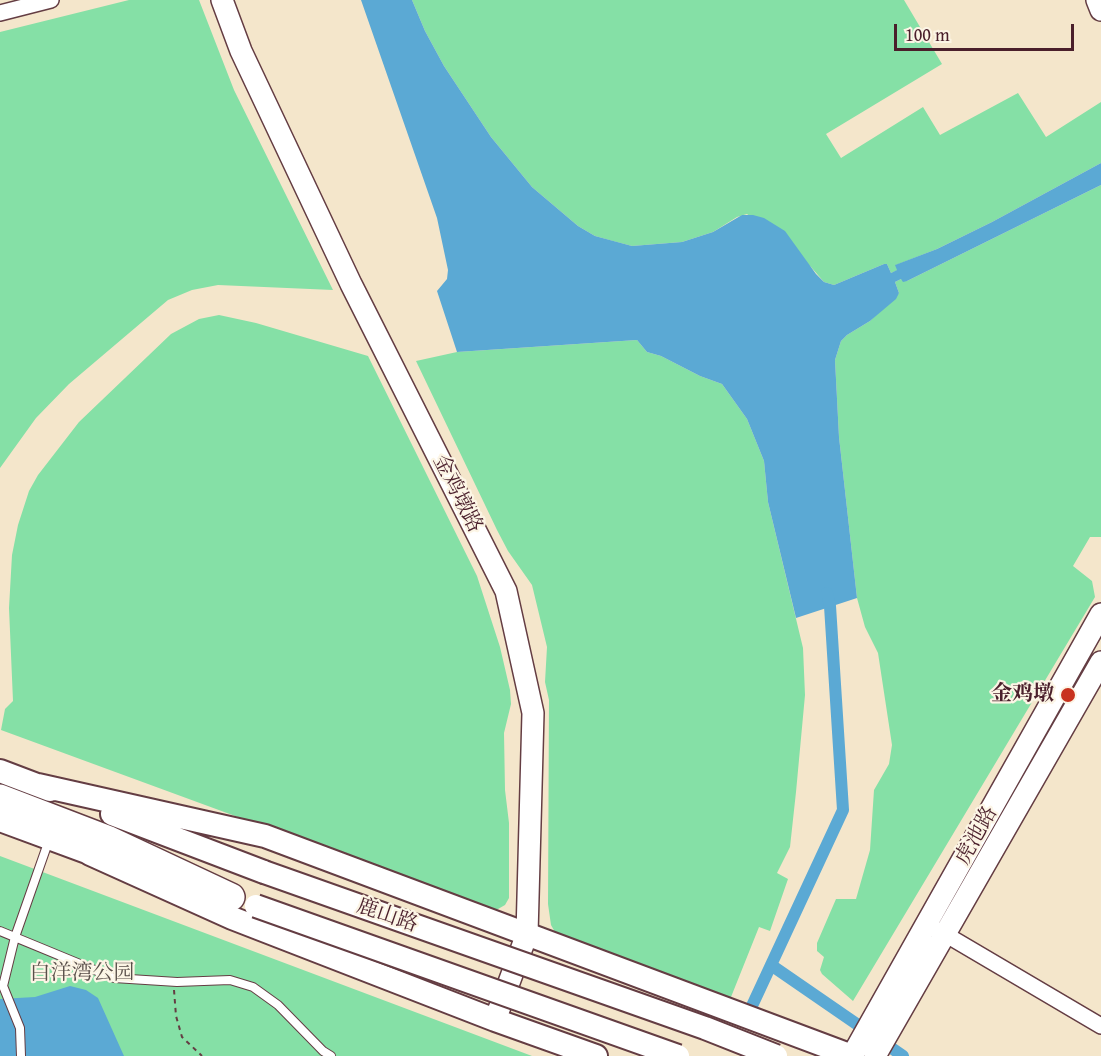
<!DOCTYPE html>
<meta charset="utf-8">
<style>
body{margin:0}
#map{position:relative;width:1101px;height:1056px;overflow:hidden;background:#f4e6cb;font-family:"Gentium Book Plus",serif}
canvas{display:block}
.scale{position:absolute;left:894px;top:24px;width:180px;height:27px;box-sizing:border-box;border:3px solid #4a1f2b;border-top:0;padding-left:8px;font-size:18px;line-height:21px;white-space:nowrap;color:#4a1f2b;-webkit-text-stroke:4px #fcf5e5;paint-order:stroke}
</style>
<div id="map">
<canvas width="1101" height="1056"></canvas>
<div class="scale">100 m</div>
</div>
<script>
const ctx = document.querySelector('canvas').getContext('2d');
ctx.lineJoin = 'round';
function fillPath(path, color) {
  ctx.fillStyle = color;
  ctx.fill(path, 'evenodd');
}
function toPath(rows) {
  const path = new Path2D();
  for (const r of rows) {
    path.moveTo(r[0], r[1]);
    for (let i = 2; i < r.length; i += 2) path.lineTo(r[i], r[i + 1]);
  }
  return path;
}
function trace(path, color, width, dash) {
  ctx.strokeStyle = color;
  ctx.lineWidth = width;
  ctx.lineCap = dash ? 'butt' : 'round';
  ctx.setLineDash(dash || []);
  ctx.stroke(path);
}
function write(font, color, halo, rows, align = 'center') {
  ctx.font = font + ' "Gentium Book Plus","Noto Serif SC",serif';
  ctx.lineWidth = 4.5;
  ctx.setLineDash([]);
  ctx.textBaseline = 'middle';
  ctx.strokeStyle = halo;
  ctx.fillStyle = color;
  for (const [text, x, y, turn = 0] of rows) {
    ctx.save();
    ctx.translate(x, y);
    ctx.rotate((+turn || 0) * Math.PI / 180);
    ctx.textAlign = isNaN(turn) ? turn : align;
    if (halo) ctx.strokeText(text, 0, 0);
    ctx.fillText(text, 0, 0);
    ctx.restore();
  }
}
fillPath(toPath([
 [129,0,199,0,234,90,333,290,218,285,192,290,168,300,69,384,36,418,0,468,0,32],
 [412,0,904,0,942,64,826,134,841,158,923,107,940,135,1018,93,1046,137,1101,102,1101,163,992,222,937,249,896,265,898,270,891,273,887,264,884,264,834,285,824,282,811,267,747,214,737,217,713,232,682,242,632,246,613,241,595,236,578,226,532,187,491,137,444,66,425,31],
 [1101,185,1101,537,1090,537,1073,566,1092,581,1095,597,853,1001,822,974,820,970,824,957,817,951,817,943,836,899,856,899,870,850,874,790,889,764,892,745,878,653,865,627,857,598,839,437,835,360,841,341,847,335,870,321,899,293,895,282,901,279,907,281],
 [219,315,256,323,368,356,477,576,500,647,510,690,511,704,504,733,505,790,509,823,509,898,505,905,498,909,491,910,1,730,5,709,13,701,9,608,12,555,18,525,29,491,38,475,79,422,171,334,199,319],
 [637,340,647,352,661,356,700,376,722,384,747,419,764,461,768,502,803,648,805,695,796,792,790,847,777,873,788,879,770,931,759,927,729,1002,556,934,551,925,548,904,549,700,545,682,547,647,532,585,508,551,497,530,416,361,457,352],
 [0,856,532,1056,0,1056]
]), '#85e0a6');
fillPath(toPath([
 [361,0,412,0,425,31,444,66,491,137,532,187,578,226,595,236,632,246,682,242,713,232,742,215,753,215,764,218,785,231,816,274,824,282,834,285,884,264,887,264,891,273,897,270,895,265,937,249,992,222,1101,163,1101,185,907,281,903,282,901,279,895,282,899,293,896,299,870,321,847,335,841,341,835,360,839,437,857,598,796,618,768,502,764,461,747,419,722,384,700,376,661,356,647,352,637,340,457,352,437,291,447,279,448,270,437,218],
 [70,986,86,990,98,998,124,1056,0,1056,0,999,35,997]
]), '#5ba9d4');
trace(toPath([
 [771,965,903,1056],
 [751,1008,843,810,830,606,827,593]
]), '#5ba9d4', 12);
const lane = toPath([
 [0,931,114,978,177,982,230,980,253,987,278,1005,323,1051,331,1056],
 [21,1056,20,1028,3,986,15,937,49,840]
]);
const street = toPath([
 [0,13,51,0],
 [938,930,1101,1026]
]);
const secondary = toPath([
 [222,0,241,51,351,284,506,591,533,713,527,934,495,1020],
 [1097,0,1101,10],
 [852,1056,1101,614],
 [875,1056,1101,662]
]);
const primary = toPath([
 [0,771,50,790],
 [38,785,265,836,852,1056],
 [112,814,264,872],
 [0,820,103,858],
 [90,854,232,918,495,1020,596,1056]
]);
const highway = toPath([
 [0,798,107,839,231,897]
]);
trace(lane, '#643d43', 10);
trace(street, '#643d43', 18);
trace(secondary, '#643d43', 24);
trace(primary, '#643d43', 26);
trace(highway, '#643d43', 30);
trace(toPath([
 [174,990,176,1016,182,1037,202,1056]
]), '#643d43', 2, [4.5, 4.5]);
trace(lane, '#fff', 8);
trace(street, '#fff', 15);
trace(secondary, '#fff', 21);
trace(primary, '#fff', 22);
trace(highway, '#fff', 27);
const primaryBridge = toPath([
 [264,872,705,1028,776,1056],
 [256,906,678,1056]
]);
trace(primaryBridge, '#643d43', 26, []);
trace(primaryBridge, '#fff', 22);
for (const [x, y, r, color] of [
 [1068,695,8,"#c8321e"]
]) {
  const dot = new Path2D();
  dot.arc(x, y, r, 0, 2 * Math.PI);
  ctx.fillStyle = color;
  ctx.fill(dot);
  trace(dot, '#fcf5e5', 2);
}
write('21px', '#4a1f2b', '#fcf5e5', [
 ["金鸡墩路",457,494,63],
 ["虎池路",977,836,-61],
 ["鹿山路",387,916,19]
]);
write('bold 21px', '#4a1f2b', '#fcf5e5', [
 ["金鸡墩",1054,695]
], 'right');
write('21px', '#594f4a', '#fcf5e5', [
 ["白洋湾公园",82,974]
]);
</script>
